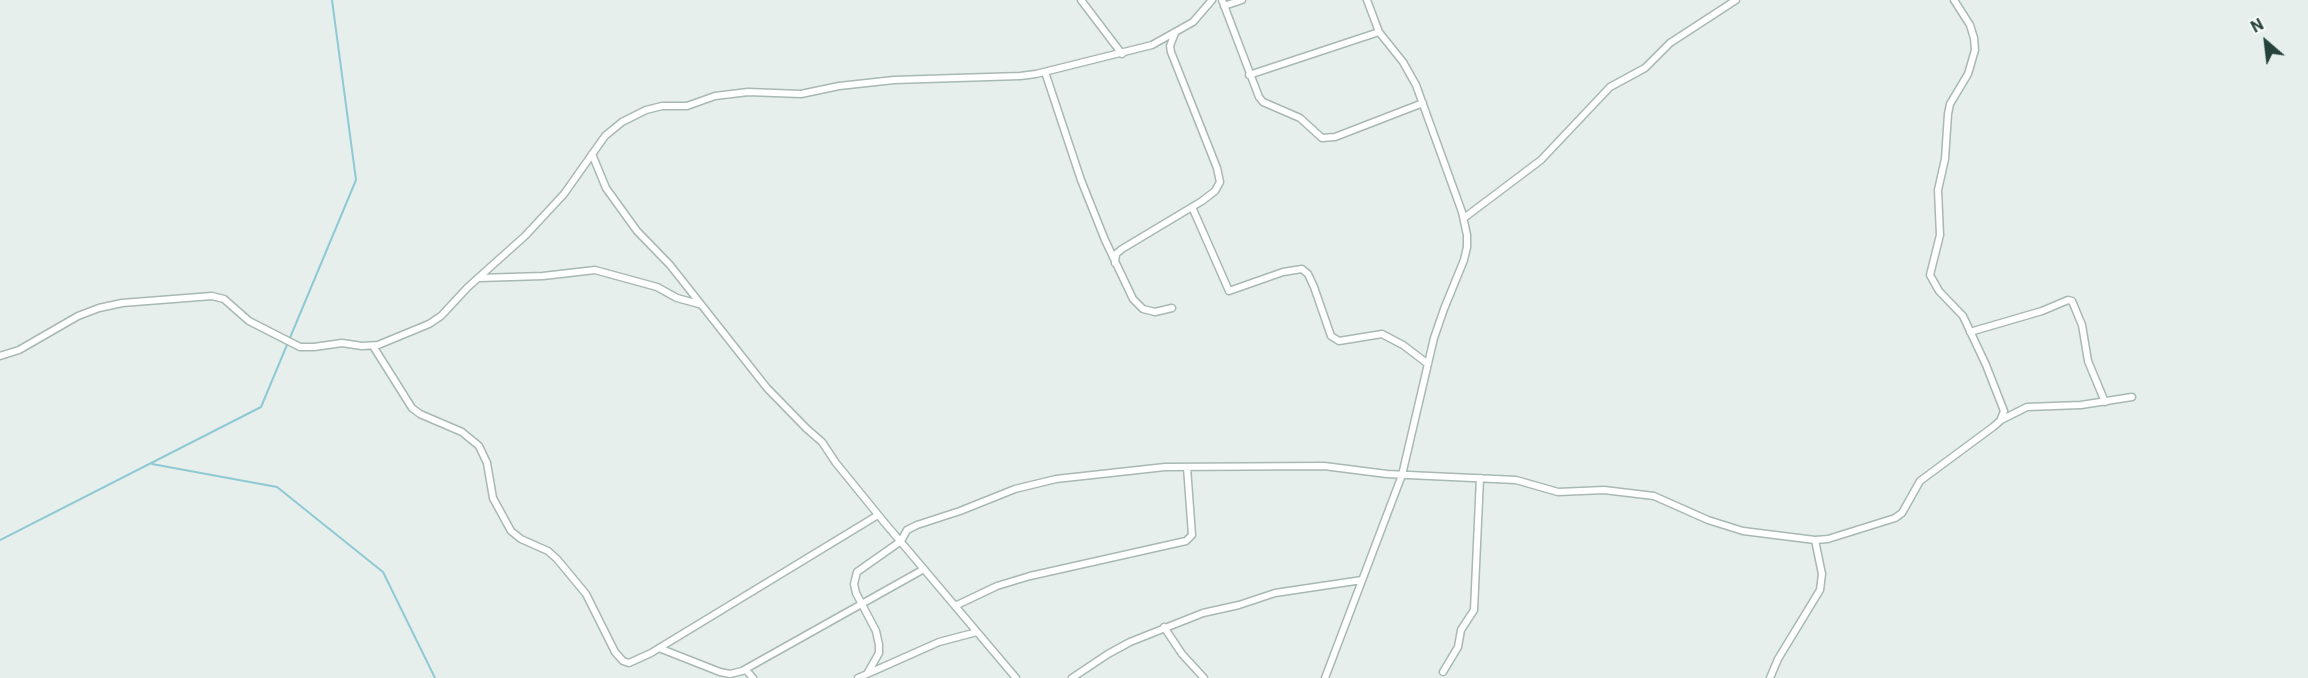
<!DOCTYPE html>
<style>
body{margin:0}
#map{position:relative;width:2308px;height:678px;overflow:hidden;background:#e6efeb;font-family:Roboto,sans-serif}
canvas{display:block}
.north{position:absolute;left:2236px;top:12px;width:60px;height:60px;-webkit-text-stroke:4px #f7fbf9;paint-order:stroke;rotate:332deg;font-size:16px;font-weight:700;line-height:24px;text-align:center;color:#24423a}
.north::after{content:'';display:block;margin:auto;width:21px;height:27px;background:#24423a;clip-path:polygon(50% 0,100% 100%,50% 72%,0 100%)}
</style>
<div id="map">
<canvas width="2308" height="678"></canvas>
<div class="north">N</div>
</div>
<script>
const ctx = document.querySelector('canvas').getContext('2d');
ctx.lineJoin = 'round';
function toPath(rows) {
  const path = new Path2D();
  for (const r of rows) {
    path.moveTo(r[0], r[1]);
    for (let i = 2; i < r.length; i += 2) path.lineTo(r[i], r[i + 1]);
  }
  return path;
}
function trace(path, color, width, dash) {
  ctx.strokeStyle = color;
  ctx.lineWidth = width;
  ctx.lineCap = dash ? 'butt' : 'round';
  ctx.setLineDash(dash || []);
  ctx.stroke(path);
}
trace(toPath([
 [152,464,277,487,383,572,435,678],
 [0,540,261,407,356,180,332,0]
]), '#8ec9d4', 2);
const minor = toPath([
 [1081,0,1122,54],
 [1222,0,1259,97,1263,102,1300,118,1322,138,1335,137,1423,103],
 [1224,6,1242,0],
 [1045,72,1081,180,1105,240,1133,299,1143,309,1155,312,1172,308],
 [1249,75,1379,32],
 [592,154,606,188,637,231,670,265,767,388,807,429,822,442,836,463,884,522,1016,678],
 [1192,207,1229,291,1283,272,1302,269,1308,274,1314,287,1331,336,1339,341,1382,334,1403,345,1428,364],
 [1464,218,1541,160,1610,87,1645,68,1670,43,1736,0],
 [1115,263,1116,254,1122,249,1202,201,1215,191,1220,182,1217,168,1171,52,1170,46,1175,33],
 [479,278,543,276,595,270,657,287,677,298,699,304],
 [1970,332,2042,311,2068,300,2072,301,2082,325,2088,361,2105,402],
 [373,346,412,408,420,414,462,432,479,446,487,463,493,498,511,531,521,539,548,551,557,559,586,594,615,652,623,661,629,663,651,653,878,515],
 [0,356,19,350,78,316,99,308,122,303,212,296,224,299,249,321,300,347,314,347,342,343,362,346,378,345,429,324,441,316,468,287,525,236,564,194,605,136,622,122,646,110,662,106,687,106,715,96,748,92,801,94,839,86,894,80,1020,76,1036,74,1152,45,1193,22,1212,0],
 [2001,420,2027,407,2081,405,2132,397],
 [955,606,997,586,1030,576,1186,541,1192,535,1187,467],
 [1164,627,1182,654,1204,678],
 [659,648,720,672,730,674,746,670,753,678],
 [742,671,924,569],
 [1443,672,1458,647,1461,630,1474,610,1480,478],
 [867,674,879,653,879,645,876,631,856,593,854,584,857,572,901,541,907,530,917,525,960,511,1015,489,1056,479,1165,467,1324,466,1387,474,1516,480,1558,492,1604,490,1654,496,1708,520,1743,531,1815,540,1828,539,1895,518,1902,513,1920,481,1993,427,2000,421,2004,411,1986,365,1963,316,1939,291,1930,275,1940,235,1938,190,1945,159,1948,114,1950,104,1968,74,1975,50,1974,38,1970,25,1954,0],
 [858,678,939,642,977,632],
 [1072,678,1108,654,1130,642,1203,613,1239,605,1275,593,1362,580],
 [1325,678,1402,475,1434,338,1444,309,1464,260,1467,247,1467,235,1462,212,1416,85,1403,62,1379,32,1367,0],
 [1770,678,1778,659,1820,590,1822,574,1815,540]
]);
trace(minor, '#a8b8b2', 9);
trace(minor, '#fff', 6);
</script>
